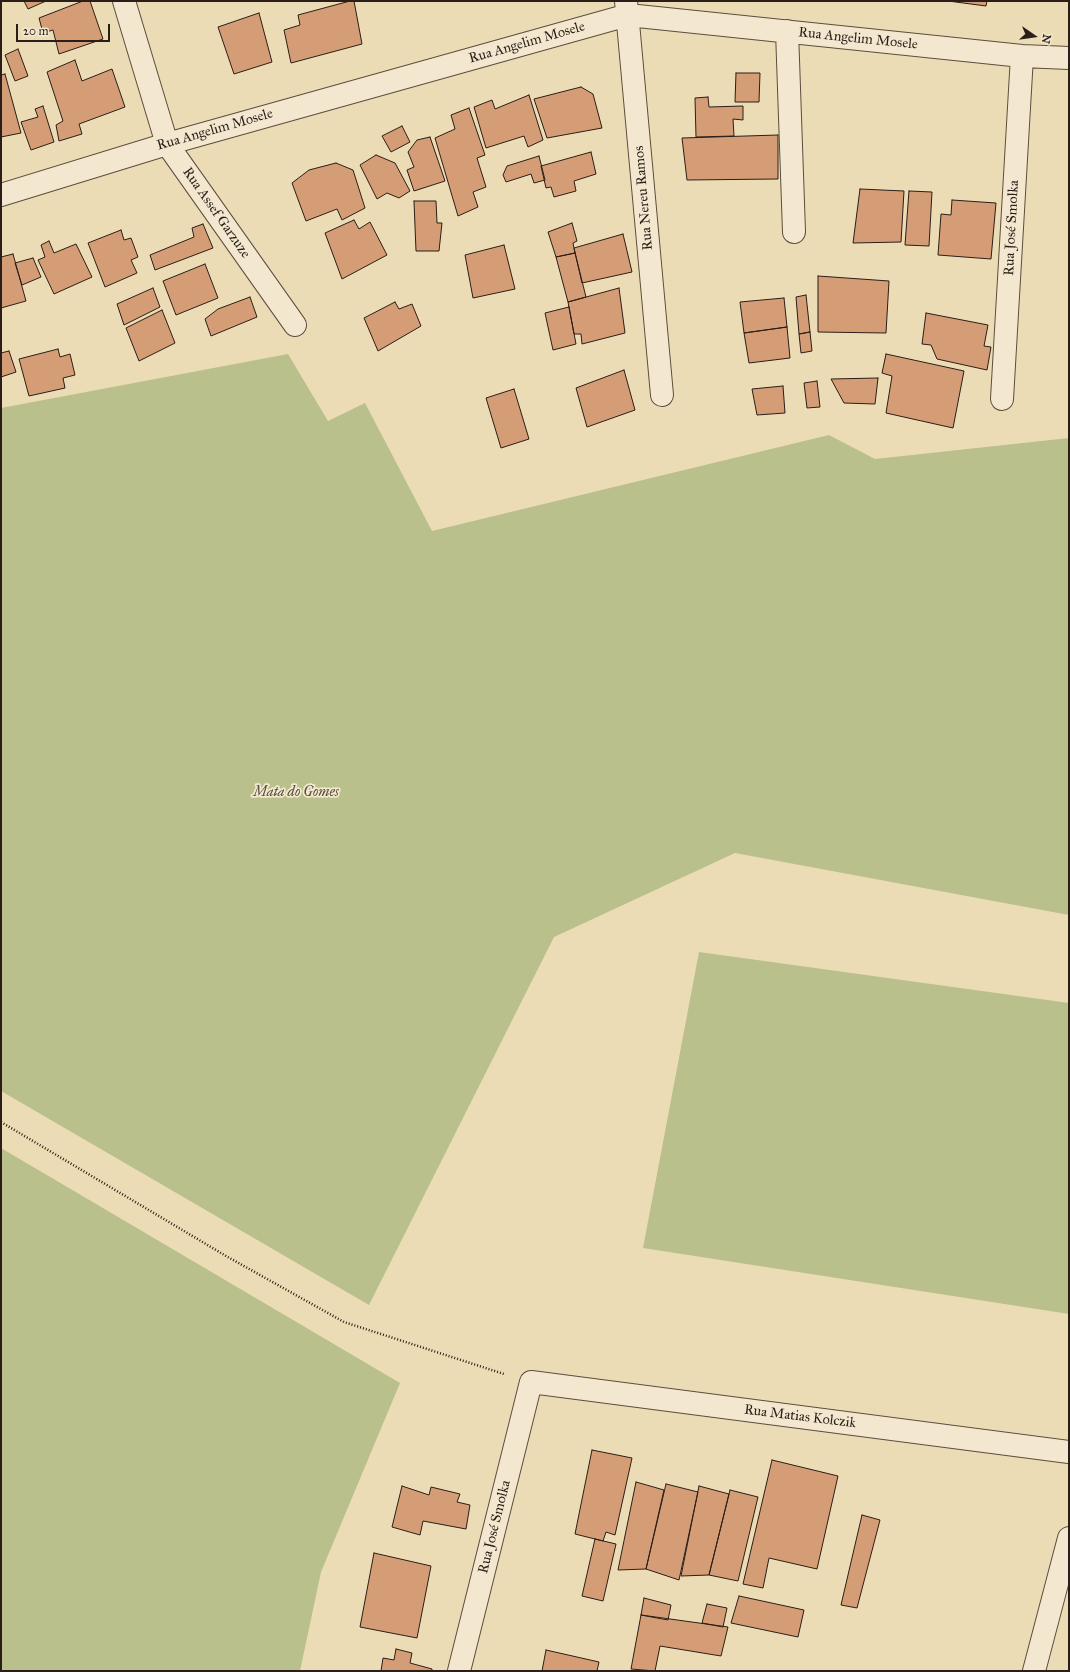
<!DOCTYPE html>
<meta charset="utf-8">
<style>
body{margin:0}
#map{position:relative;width:1070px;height:1672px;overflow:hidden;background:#ecdcb5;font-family:"IM FELL Great Primer",serif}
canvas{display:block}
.frame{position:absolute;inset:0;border:2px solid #2b1d17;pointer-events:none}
.north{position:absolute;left:1014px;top:16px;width:40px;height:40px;-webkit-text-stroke:3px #f3e8cf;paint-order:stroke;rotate:103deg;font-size:11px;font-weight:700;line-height:16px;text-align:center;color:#2b1d17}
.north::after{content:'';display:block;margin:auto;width:14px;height:18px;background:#2b1d17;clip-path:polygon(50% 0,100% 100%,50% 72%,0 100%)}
.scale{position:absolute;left:16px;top:24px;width:94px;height:18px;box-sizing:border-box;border:2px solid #2b1d17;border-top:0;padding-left:5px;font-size:12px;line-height:14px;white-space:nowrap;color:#2b1d17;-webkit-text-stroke:3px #f3e8cf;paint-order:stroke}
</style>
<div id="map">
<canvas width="1070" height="1672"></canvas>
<div class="frame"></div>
<div class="north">N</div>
<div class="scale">20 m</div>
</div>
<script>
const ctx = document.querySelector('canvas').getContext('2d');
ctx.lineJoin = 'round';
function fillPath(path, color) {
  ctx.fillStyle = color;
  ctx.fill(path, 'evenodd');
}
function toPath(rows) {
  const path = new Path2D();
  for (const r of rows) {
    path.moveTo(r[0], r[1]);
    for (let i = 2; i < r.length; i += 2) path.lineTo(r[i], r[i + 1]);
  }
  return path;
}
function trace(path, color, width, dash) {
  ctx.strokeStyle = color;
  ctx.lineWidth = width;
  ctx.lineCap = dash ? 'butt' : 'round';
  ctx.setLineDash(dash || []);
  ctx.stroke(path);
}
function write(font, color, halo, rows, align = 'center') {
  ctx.font = font + ' "IM FELL Great Primer",serif';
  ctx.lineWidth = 3.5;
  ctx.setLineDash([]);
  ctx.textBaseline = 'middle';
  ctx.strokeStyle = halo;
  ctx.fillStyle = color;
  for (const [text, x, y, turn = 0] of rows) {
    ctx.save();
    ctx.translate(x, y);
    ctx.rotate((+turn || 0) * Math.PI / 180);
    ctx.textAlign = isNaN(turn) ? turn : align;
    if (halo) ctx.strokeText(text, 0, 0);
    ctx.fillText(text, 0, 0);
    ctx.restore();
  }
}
fillPath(toPath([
 [288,354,328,421,365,403,432,531,829,435,875,459,1069,438,1069,915,735,853,554,937,369,1305,1,1091,1,408],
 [699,952,1069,1003,1069,1314,643,1248],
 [1,1148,400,1383,321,1572,300,1671,1,1671]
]), '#b9c08c');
const building = toPath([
 [24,1,46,1,28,9,24,1],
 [83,1,90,1,103,39,59,54,53,30,43,33,39,18,83,1],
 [350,1,354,1,362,44,291,63,284,30,300,25,298,15,350,1],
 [948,1,987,1,986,6,948,1],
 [259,13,272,62,234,74,218,27,259,13],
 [18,49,28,76,15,81,5,55,18,49],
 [75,60,82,81,112,69,125,107,79,124,82,134,59,141,56,125,63,121,47,72,75,60],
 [736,73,760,73,759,102,735,102,736,73],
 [5,74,21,133,1,137,1,75,5,74],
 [581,87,593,94,602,128,547,138,534,99,581,87],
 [529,95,543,140,528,147,524,136,486,148,474,107,492,100,495,109,529,95],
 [708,97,709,107,743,106,743,120,733,119,734,136,696,137,695,98,708,97],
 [43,106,54,142,31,150,21,122,38,117,35,109,43,106],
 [469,108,485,155,477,158,486,187,473,192,478,207,458,216,435,138,455,129,451,115,469,108],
 [402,126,410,142,391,152,382,136,402,126],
 [778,135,778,179,687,180,682,138,778,135],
 [430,137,445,181,414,191,407,170,414,167,408,152,417,140,430,137],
 [591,152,596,174,574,181,576,191,554,197,551,187,546,188,541,166,591,152],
 [376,155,395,163,410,191,399,198,387,193,377,199,360,165,376,155],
 [539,156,545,180,534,183,531,174,506,182,503,175,507,166,539,156],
 [336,163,353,170,365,208,342,220,337,209,306,221,292,183,309,170,336,163],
 [860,189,904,191,901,242,853,243,860,189],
 [909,191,932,192,929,246,905,245,909,191],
 [952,200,996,203,991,259,938,255,941,214,951,215,952,200],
 [414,201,436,201,437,223,442,223,439,251,416,251,414,201],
 [354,220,359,229,370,222,387,255,342,279,325,233,354,220],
 [572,223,577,241,573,243,575,253,556,257,548,232,572,223],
 [203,224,213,248,155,270,150,255,194,237,192,228,203,224],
 [121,230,124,240,131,238,138,257,131,260,137,273,105,287,88,243,121,230],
 [623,234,632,272,582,283,574,248,623,234],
 [49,241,54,253,76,244,92,277,54,294,38,260,45,257,41,245,49,241],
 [504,245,515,289,473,298,465,255,504,245],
 [575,253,586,297,568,302,556,257,575,253],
 [13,254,26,301,1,308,1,257,13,254],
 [33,258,41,277,22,285,15,263,33,258],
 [205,264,218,298,176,315,163,281,205,264],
 [818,276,889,281,886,333,818,332,818,276],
 [153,288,160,307,124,325,117,304,153,288],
 [619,288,625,333,582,344,581,334,574,334,568,302,619,288],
 [806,295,810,332,799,334,796,297,806,295],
 [250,297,257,317,211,336,205,319,218,309,250,297],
 [784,298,787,327,744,333,740,302,784,298],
 [395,302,399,309,412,304,421,326,378,351,364,318,395,302],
 [569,307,576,344,553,350,545,313,569,307],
 [162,310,175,343,139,361,126,328,162,310],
 [926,313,988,325,984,346,991,347,987,370,937,359,931,345,922,344,926,313],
 [787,327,790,358,749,363,744,333,787,327],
 [810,332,812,351,801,353,799,334,810,332],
 [58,349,60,357,70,354,75,375,63,378,65,388,29,396,19,359,58,349],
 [9,351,16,372,1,377,1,353,9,351],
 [886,354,964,371,953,428,886,413,892,376,882,373,886,354],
 [624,370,635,410,587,427,576,388,624,370],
 [878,378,875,404,844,403,831,379,878,378],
 [817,381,820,407,807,408,804,383,817,381],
 [783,386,785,413,757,415,752,389,783,386],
 [514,389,529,439,501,448,486,398,514,389],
 [592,1450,632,1458,615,1535,606,1532,603,1541,575,1534,592,1450],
 [772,1460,838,1476,817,1569,769,1558,763,1588,743,1584,772,1460],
 [636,1482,664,1490,646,1569,618,1570,636,1482],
 [666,1484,698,1492,679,1580,646,1569,666,1484],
 [402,1486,429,1495,431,1487,460,1494,457,1502,470,1505,466,1529,423,1521,420,1535,392,1527,402,1486],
 [699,1486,729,1494,709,1575,681,1576,699,1486],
 [730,1490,758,1497,738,1581,709,1575,730,1490],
 [862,1515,880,1520,857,1608,841,1605,862,1515],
 [595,1539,616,1544,603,1601,582,1596,595,1539],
 [374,1553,431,1566,417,1638,360,1627,374,1553],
 [739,1596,804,1610,798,1637,731,1623,739,1596],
 [644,1598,671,1605,668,1620,641,1615,644,1598],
 [707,1604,727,1608,723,1627,702,1623,707,1604],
 [641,1615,728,1627,721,1656,660,1646,655,1671,631,1669,641,1615],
 [396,1649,412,1653,410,1663,432,1669,432,1671,381,1671,383,1658,394,1660,396,1649],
 [546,1650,599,1662,597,1671,542,1671,546,1650]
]);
fillPath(building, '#d49d76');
trace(building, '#2b1d17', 1);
const minor = toPath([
 [124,1,167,144,295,325],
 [626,1,662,395],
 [787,31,794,232],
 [1,195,167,144,628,15,1022,56,1069,58],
 [1002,399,1022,56],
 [459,1671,531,1382,1069,1452],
 [1034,1671,1069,1538]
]);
trace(minor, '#5b4d3e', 24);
trace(toPath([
 [1,1122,226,1256,344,1322,504,1374]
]), '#2b1d17', 2.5, [1, 2]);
trace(minor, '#f3e8cf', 22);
write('14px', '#2b1d17', '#f3e8cf', [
 ["Rua Angelim Mosele",858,39,6],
 ["Rua Angelim Mosele",527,43,-16],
 ["Rua Angelim Mosele",215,130,-16],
 ["Rua Nereu Ramos",644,198,-95],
 ["Rua Assef Garzuze",216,213,55],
 ["Rua José Smolka",1012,228,-87],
 ["Rua Matias Kolczik",800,1417,7],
 ["Rua José Smolka",495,1527,-76]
]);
write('italic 14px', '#564e3a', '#f3e8cf', [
 ["Mata do Gomes",296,793]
]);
</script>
